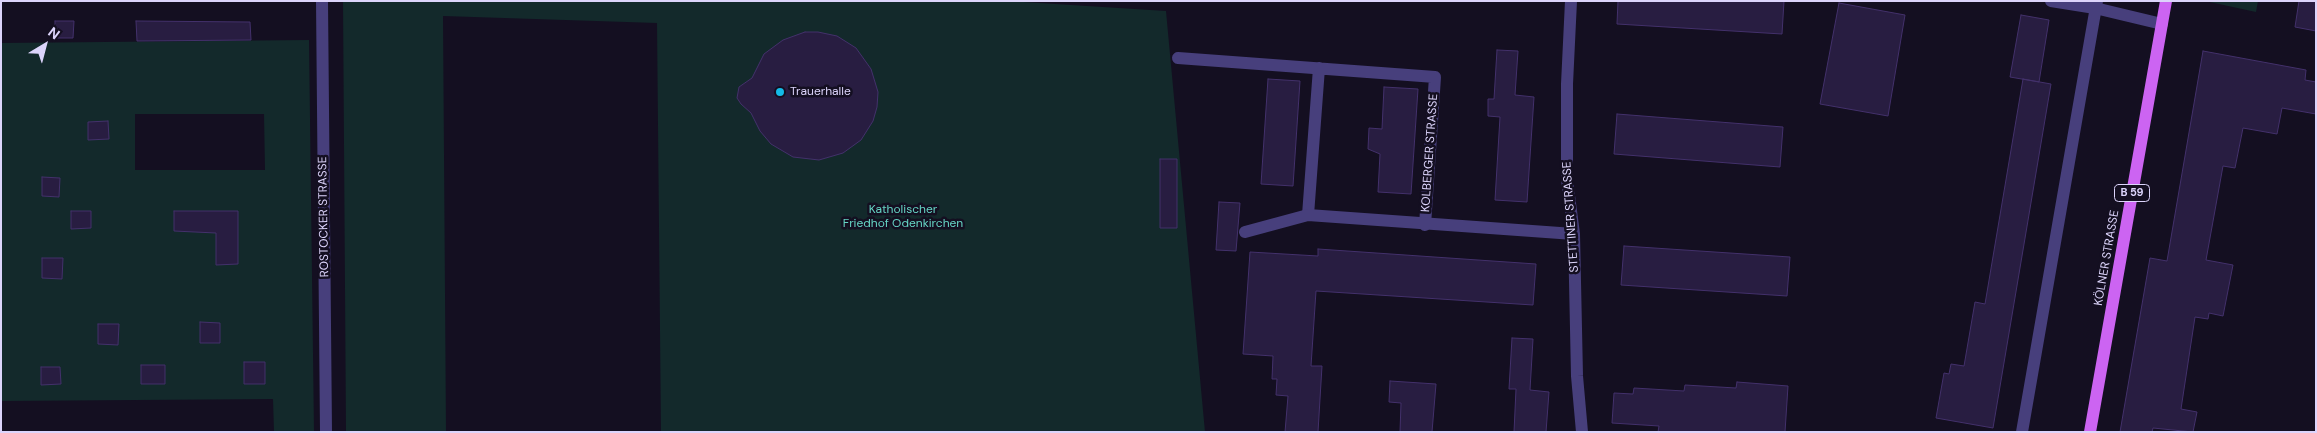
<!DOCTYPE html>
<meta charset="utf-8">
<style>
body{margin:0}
#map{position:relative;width:2317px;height:433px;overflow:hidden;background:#140f21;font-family:"DM Sans",sans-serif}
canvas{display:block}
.frame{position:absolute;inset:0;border:2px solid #dcd4fb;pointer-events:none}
.north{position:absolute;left:20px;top:20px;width:50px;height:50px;-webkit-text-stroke:4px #140f21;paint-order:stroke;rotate:37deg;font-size:14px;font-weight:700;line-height:20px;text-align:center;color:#dcd4fb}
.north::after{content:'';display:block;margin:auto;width:18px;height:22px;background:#dcd4fb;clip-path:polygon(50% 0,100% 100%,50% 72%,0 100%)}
</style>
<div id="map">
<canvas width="2317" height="433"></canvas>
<div class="frame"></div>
<div class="north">N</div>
</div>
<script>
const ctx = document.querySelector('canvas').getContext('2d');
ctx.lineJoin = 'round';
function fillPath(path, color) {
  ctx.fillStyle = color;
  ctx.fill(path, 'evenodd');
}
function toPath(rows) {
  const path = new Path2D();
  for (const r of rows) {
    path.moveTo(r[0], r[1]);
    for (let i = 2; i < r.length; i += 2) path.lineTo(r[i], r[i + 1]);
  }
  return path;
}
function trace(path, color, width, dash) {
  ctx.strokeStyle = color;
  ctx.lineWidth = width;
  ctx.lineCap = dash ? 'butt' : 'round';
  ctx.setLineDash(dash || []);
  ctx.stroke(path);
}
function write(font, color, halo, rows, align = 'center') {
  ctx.font = font + ' "DM Sans",sans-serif';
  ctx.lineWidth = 5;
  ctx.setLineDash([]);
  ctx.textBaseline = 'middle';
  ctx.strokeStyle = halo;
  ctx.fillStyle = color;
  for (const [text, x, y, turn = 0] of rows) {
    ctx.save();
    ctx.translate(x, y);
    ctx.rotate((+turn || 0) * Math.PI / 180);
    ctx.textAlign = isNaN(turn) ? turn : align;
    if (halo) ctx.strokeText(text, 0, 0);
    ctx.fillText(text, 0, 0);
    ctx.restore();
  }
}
fillPath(toPath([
 [343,1,1008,1,1166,11,1205,432,661,432,657,23,443,16,446,432,346,432],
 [2205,1,2258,1,2256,12],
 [309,40,314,432,274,432,273,399,1,401,1,43],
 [135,114,264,114,265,170,135,170]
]), '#13292b');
const building = toPath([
 [1618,1,1784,1,1782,34,1617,24,1618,1],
 [2299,1,2316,1,2316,31,2295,27,2299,1],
 [1839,3,1905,15,1888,116,1820,104,1839,3],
 [2021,15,2049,20,2039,82,2010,77,2021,15],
 [55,21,74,21,73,38,55,38,55,21],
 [136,21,250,22,251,40,137,41,136,21],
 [805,32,818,32,837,36,856,48,871,69,878,92,877,107,873,121,861,140,843,153,819,160,793,157,771,144,760,131,751,113,741,104,737,98,739,87,752,78,764,54,783,40,805,32],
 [1497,50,1518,51,1515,95,1534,97,1527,202,1495,200,1500,117,1488,116,1488,99,1494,99,1497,50],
 [2203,51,2306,70,2305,80,2316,82,2316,114,2282,108,2277,134,2243,128,2235,168,2223,166,2206,260,2233,265,2223,316,2209,313,2208,319,2195,317,2181,409,2197,412,2193,432,2153,428,2152,432,2120,432,2150,258,2167,261,2203,51],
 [1268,79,1300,81,1293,186,1261,184,1268,79],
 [2023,79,2051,84,1993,428,1936,418,1944,373,1949,374,1951,364,1964,366,1975,302,1985,304,2023,79],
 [1384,87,1418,89,1411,194,1378,192,1380,154,1368,149,1369,128,1382,129,1384,87],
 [1617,114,1783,127,1780,167,1614,154,1617,114],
 [108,121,109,139,88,140,88,122,108,121],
 [1160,159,1177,159,1177,228,1160,228,1160,159],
 [42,177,60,178,59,197,42,196,42,177],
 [1219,202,1240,203,1236,251,1216,250,1219,202],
 [71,211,91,211,91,228,71,229,71,211],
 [174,211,238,211,238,264,216,265,216,233,174,231,174,211],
 [1624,246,1790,257,1787,296,1621,285,1624,246],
 [1318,249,1536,264,1533,305,1316,291,1311,366,1322,366,1318,432,1285,432,1288,396,1276,395,1277,379,1272,379,1273,356,1243,354,1250,252,1318,256,1318,249],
 [42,258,63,258,62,279,42,278,42,258],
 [200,322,220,323,220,343,200,343,200,322],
 [98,324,119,324,118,345,98,344,98,324],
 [1512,338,1533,339,1530,390,1549,392,1546,432,1514,432,1516,389,1509,389,1512,338],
 [244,362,265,362,265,384,244,384,244,362],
 [141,365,165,365,165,384,141,384,141,365],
 [41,367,60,367,61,384,41,385,41,367],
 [1390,381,1436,384,1432,432,1400,432,1401,403,1389,402,1390,381],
 [1737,382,1788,386,1785,432,1658,432,1659,426,1612,423,1614,393,1633,394,1634,388,1684,391,1685,385,1736,388,1737,382]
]);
fillPath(building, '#281d41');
trace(building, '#43316b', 1);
trace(toPath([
 [1178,58,1435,77,1425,225],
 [1308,215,1319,68]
]), '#473f7c', 12);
trace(toPath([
 [322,1,326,432],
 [1571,1,1567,84,1567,180,1574,234,1577,376,1582,432],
 [2051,1,2095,8,2162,24],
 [1245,232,1308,215,1574,234],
 [2022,432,2097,1]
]), '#473f7c', 12);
trace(toPath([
 [2090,432,2166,1]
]), '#cc64f2', 12);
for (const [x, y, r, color] of [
 [780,92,5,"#14bbe7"]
]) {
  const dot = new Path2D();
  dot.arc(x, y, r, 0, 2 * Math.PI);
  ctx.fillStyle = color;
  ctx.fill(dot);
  trace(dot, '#140f21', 2);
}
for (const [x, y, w] of [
 [2132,193,35]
]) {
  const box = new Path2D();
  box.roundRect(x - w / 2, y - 8.5, w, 17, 4);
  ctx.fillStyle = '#140f21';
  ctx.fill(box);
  trace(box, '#dcd4fb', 1);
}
write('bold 11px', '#dcd4fb', null, [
 ["B 59",2132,193]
]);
write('12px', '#dcd4fb', '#140f21', [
 ["Trauerhalle",790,92]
], 'left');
write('12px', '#dcd4fb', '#140f21', [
 ["KOLBERGER STRASSE",1430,153,-86],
 ["ROSTOCKER STRASSE",324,217,-91],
 ["STETTINER STRASSE",1571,217,-94],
 ["KÖLNER STRASSE",2107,258,-80]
]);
write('12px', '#66d5c5', '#140f21', [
 ["Katholischer",903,210],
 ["Friedhof Odenkirchen",903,224]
]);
</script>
